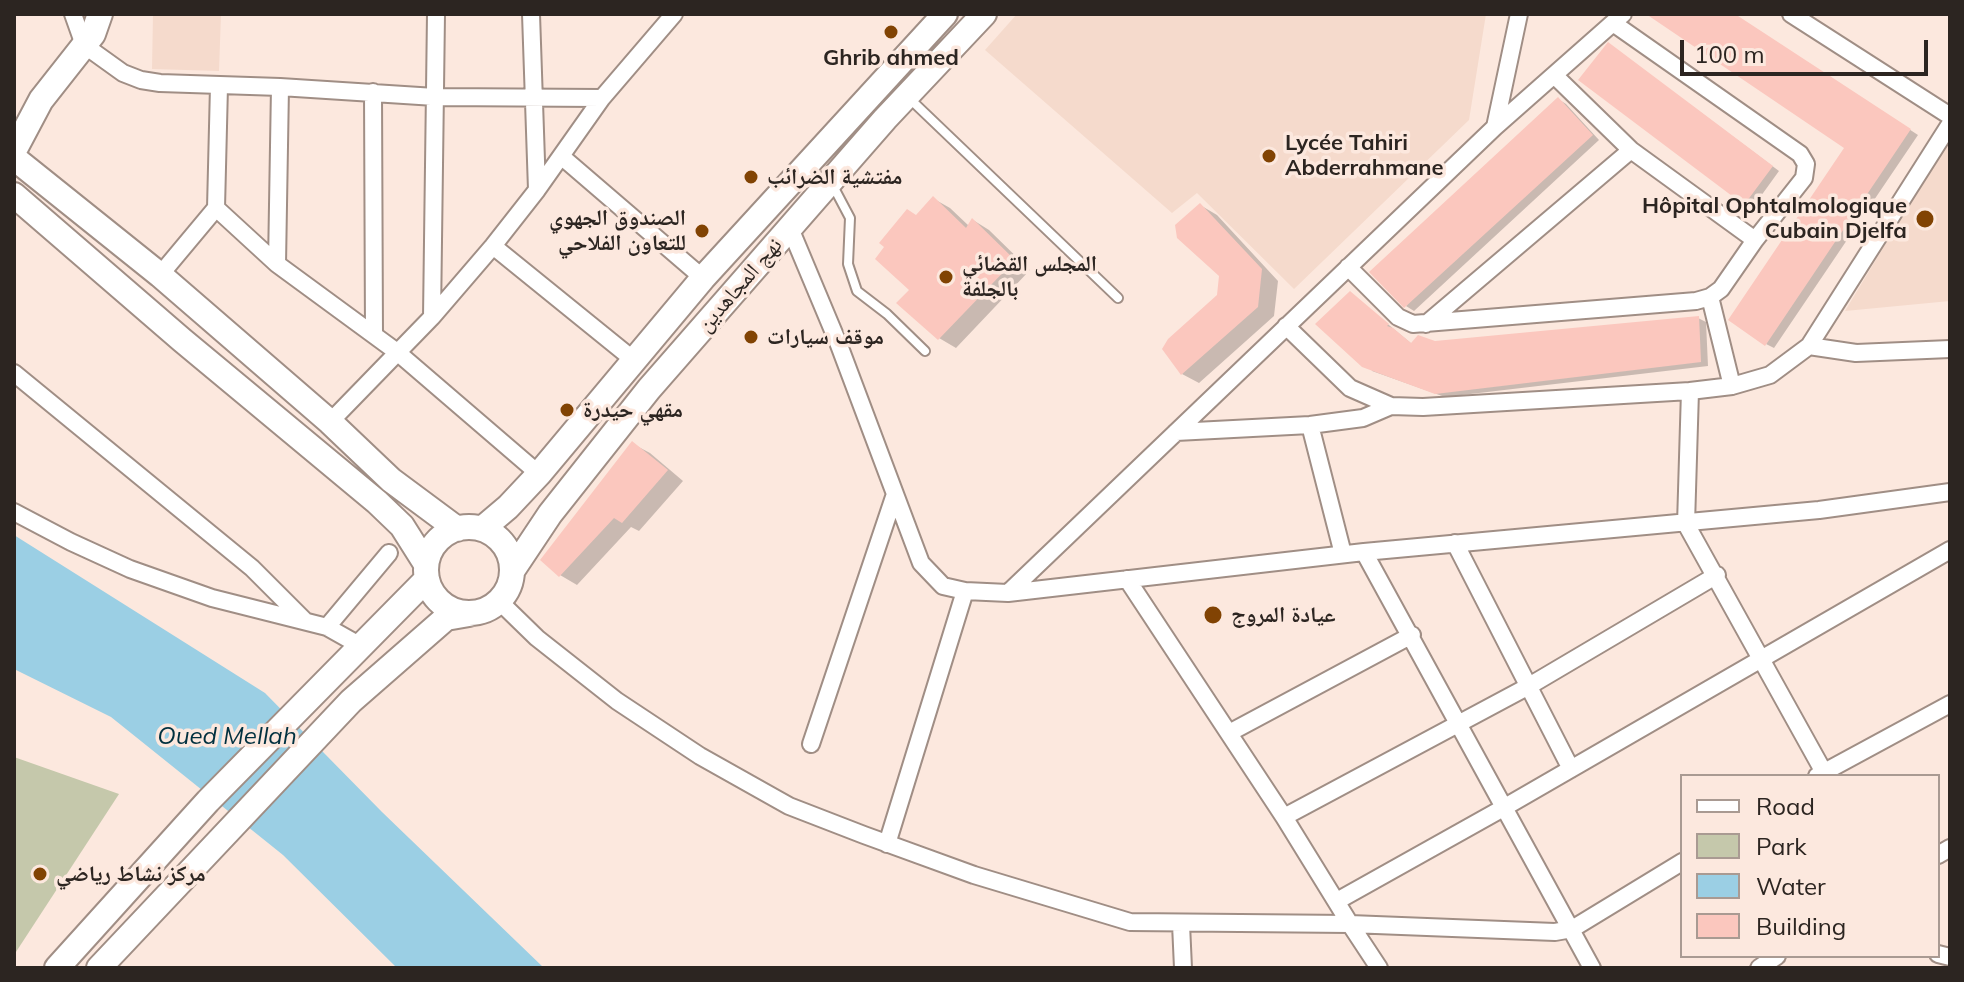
<!DOCTYPE html>
<meta charset="utf-8">
<style>
body{margin:0}
#map{position:relative;width:1964px;height:982px;overflow:hidden;background:#fce8de;font-family:Mulish,sans-serif}
canvas{display:block}
.frame{position:absolute;inset:0;border:16px solid #2c2521;pointer-events:none}
.legend{position:absolute;left:1680px;top:774px;width:260px;height:184px;box-sizing:border-box;background:#fce8de;border:2px solid #a99a92;margin:0;padding:10px 14px;list-style:none;font-size:24px;color:#2c2521}
.legend li{display:flex;align-items:center;gap:16px;height:40px}
.legend b{width:40px;border:2px solid #a99a92}
.scale{position:absolute;left:1680px;top:40px;width:248px;height:36px;box-sizing:border-box;border:4px solid #2c2521;border-top:0;padding-left:10px;font-size:24px;line-height:28px;white-space:nowrap;color:#2c2521;-webkit-text-stroke:6px #fce8de;paint-order:stroke}
</style>
<div id="map">
<canvas width="1964" height="982"></canvas>
<div class="frame"></div>
<ul class="legend">
<li><b style="height:10px;background:#fff"></b>Road</li>
<li><b style="height:22px;background:#c5c8ab"></b>Park</li>
<li><b style="height:22px;background:#9bcfe4"></b>Water</li>
<li><b style="height:22px;background:#fbc7be"></b>Building</li>
</ul>
<div class="scale">100 m</div>
</div>
<script>
const ctx = document.querySelector('canvas').getContext('2d');
ctx.lineJoin = 'round';
function fillPath(path, color) {
  ctx.fillStyle = color;
  ctx.fill(path, 'evenodd');
}
function toPath(rows) {
  const path = new Path2D();
  for (const r of rows) {
    if (r.length === 3) {
      path.moveTo(r[0] + r[2], r[1]);
      path.arc(r[0], r[1], r[2], 0, 2 * Math.PI);
      continue;
    }
    path.moveTo(r[0], r[1]);
    for (let i = 2; i < r.length; i += 2) path.lineTo(r[i], r[i + 1]);
  }
  return path;
}
function trace(path, color, width, dash) {
  ctx.strokeStyle = color;
  ctx.lineWidth = width;
  ctx.lineCap = dash ? 'butt' : 'round';
  ctx.setLineDash(dash || []);
  ctx.stroke(path);
}
function write(font, color, halo, rows, align = 'center') {
  ctx.font = font + ' Mulish,"Noto Naskh Arabic",sans-serif';
  ctx.lineWidth = 7;
  ctx.setLineDash([]);
  ctx.textBaseline = 'middle';
  ctx.strokeStyle = halo;
  ctx.fillStyle = color;
  for (const [text, x, y, turn = 0] of rows) {
    ctx.save();
    ctx.translate(x, y);
    ctx.rotate((+turn || 0) * Math.PI / 180);
    ctx.textAlign = isNaN(turn) ? turn : align;
    if (halo) ctx.strokeText(text, 0, 0);
    ctx.fillText(text, 0, 0);
    ctx.restore();
  }
}
fillPath(toPath([
 [153,14,221,14,219,71,152,69],
 [1017,14,1486,14,1469,120,1294,289,1197,193,1172,213,985,50],
 [1950,137,1950,301,1845,311]
]), '#f5dacc');
fillPath(toPath([
 [14,757,119,794,14,955]
]), '#c5c8ab');
fillPath(toPath([
 [14,535,265,693,382,812,544,968,397,968,283,855,111,717,14,669]
]), '#9bcfe4');
fillPath(toPath([
 [1663,14,1733,14,1918,135,1774,348,1766,344,1847,147],
 [1616,49,1779,171,1753,207,1745,203],
 [1558,99,1566,104,1599,140,1414,311,1406,306],
 [934,199,950,208,969,226,973,220,989,230,1030,270,956,348,939,338,912,290,917,217],
 [1200,205,1217,215,1278,281,1274,316,1199,383,1182,374,1219,296,1221,275],
 [1350,293,1412,344,1698,318,1706,322,1708,366,1445,397,1372,371],
 [633,444,650,453,683,481,639,531,631,527,577,585,560,575]
]), '#0003');
fillPath(toPath([
 [1646,14,1735,14,1911,129,1765,346,1728,320,1844,148],
 [1608,42,1773,166,1744,205,1578,80],
 [1558,97,1593,135,1404,308,1369,272],
 [933,196,966,228,972,218,1015,260,938,340,896,303,909,290,875,259,884,247,879,243,907,209,916,215],
 [1200,203,1262,269,1258,307,1181,375,1162,349,1168,339,1217,295,1219,276,1177,238,1175,225],
 [1350,291,1389,324,1387,326,1393,328,1411,343,1418,335,1435,341,1699,316,1701,362,1435,394,1362,367,1315,324],
 [632,441,668,470,622,523,614,518,559,577,540,560]
]), '#fbc7be');
const lane = toPath([
 [910,99,1118,298],
 [832,184,850,218,848,264,857,291,887,314,925,351]
]);
const street = toPath([
 [73,14,84,45,123,73,141,80,160,83,280,87],
 [531,14,537,190],
 [1791,14,1950,116],
 [1554,75,1631,150,1755,240],
 [373,92,374,335],
 [1495,127,1519,14],
 [561,156,703,278],
 [216,208,277,264,397,352,539,474],
 [790,228,839,345,921,563,943,586,965,591,1008,593,1364,552,1819,510,1950,492],
 [493,246,635,361],
 [277,264,280,87,435,97,602,98],
 [1348,267,1398,317,1413,324,1696,301,1710,297,1721,289,1755,240,1804,178,1806,164,1800,154,1613,23],
 [160,275,216,208,219,86],
 [1710,297,1732,386],
 [432,317,436,14],
 [1426,324,1631,150],
 [1286,326,1350,388,1391,406,1423,407,1690,391],
 [1809,346,1856,353,1950,349],
 [14,373,252,568,305,621],
 [330,422,432,317,493,246,537,190,602,98,674,14],
 [1310,425,1343,554],
 [1176,432,1310,425,1363,418,1391,406],
 [14,512,71,542,130,569,212,598,327,627,359,645],
 [1455,543,1571,769],
 [1364,552,1592,968],
 [1008,593,1495,127,1623,14],
 [499,601,537,638,617,701,700,756,789,806,864,835,974,875,1130,922,1350,924,1284,817,1127,579],
 [327,627,389,553],
 [1229,733,1412,635],
 [811,744,894,497],
 [1817,776,1950,704],
 [1826,776,1686,524,1690,391,1732,386,1770,375,1809,346,1950,124],
 [1284,817,1529,686,1717,575],
 [887,844,965,591],
 [1938,855,1950,848],
 [1337,901,1505,807,1950,550],
 [1181,924,1183,968],
 [1938,954,1950,957],
 [1379,968,1350,924,1555,932,1572,929,1682,862],
 [1759,968,1777,956]
]);
const secondary = toPath([
 [14,151,41,100,93,34,100,14],
 [14,158,160,275,330,422,391,480,457,529],
 [14,195,182,340,377,502,402,526,426,564],
 [469,570,43],
 [482,529,508,507,539,474,703,278,945,14],
 [512,571,550,514,649,389,885,119,984,14],
 [57,968,208,801,427,579],
 [99,968,351,701,446,618,469,614]
]);
trace(lane, '#a08e85', 12);
trace(street, '#a08e85', 20);
trace(secondary, '#a08e85', 28);
trace(lane, '#fff', 8);
trace(street, '#fff', 16);
trace(secondary, '#fff', 24);
for (const [x, y, r, color] of [
 [891,32,8,"#814303"],
 [1269,156,8,"#814303"],
 [751,177,8,"#814303"],
 [1925,219,10,"#814303"],
 [702,231,8,"#814303"],
 [946,277,8,"#814303"],
 [751,337,8,"#814303"],
 [567,410,8,"#814303"],
 [1213,615,10,"#814303"],
 [40,874,8,"#814303"]
]) {
  const dot = new Path2D();
  dot.arc(x, y, r, 0, 2 * Math.PI);
  ctx.fillStyle = color;
  ctx.fill(dot);
  trace(dot, '#fce8de', 3);
}
write('bold 22px', '#2c2521', '#fce8de', [
 ["Ghrib ahmed",891,58,"center"],
 ["Lycée Tahiri",1285,143],
 ["Abderrahmane",1285,168],
 ["مفتشية الضرائب",767,177],
 ["Hôpital Ophtalmologique",1907,206,"right"],
 ["Cubain Djelfa",1907,231,"right"],
 ["الصندوق الجهوي",686,218,"right"],
 ["للتعاون الفلاحي",686,243,"right"],
 ["المجلس القضائي",962,264],
 ["بالجلفة",962,289],
 ["موقف سيارات",767,337],
 ["مقهي حيدرة",583,410],
 ["عيادة المروج",1231,615],
 ["مركز نشاط رياضي",56,874]
], 'left');
write('22px', '#2c2521', '#fce8de', [
 ["نهج المجاهدين",740,285,-49]
]);
write('italic 24px', '#00303f', '#fce8de', [
 ["Oued Mellah",227,737]
]);
</script>
